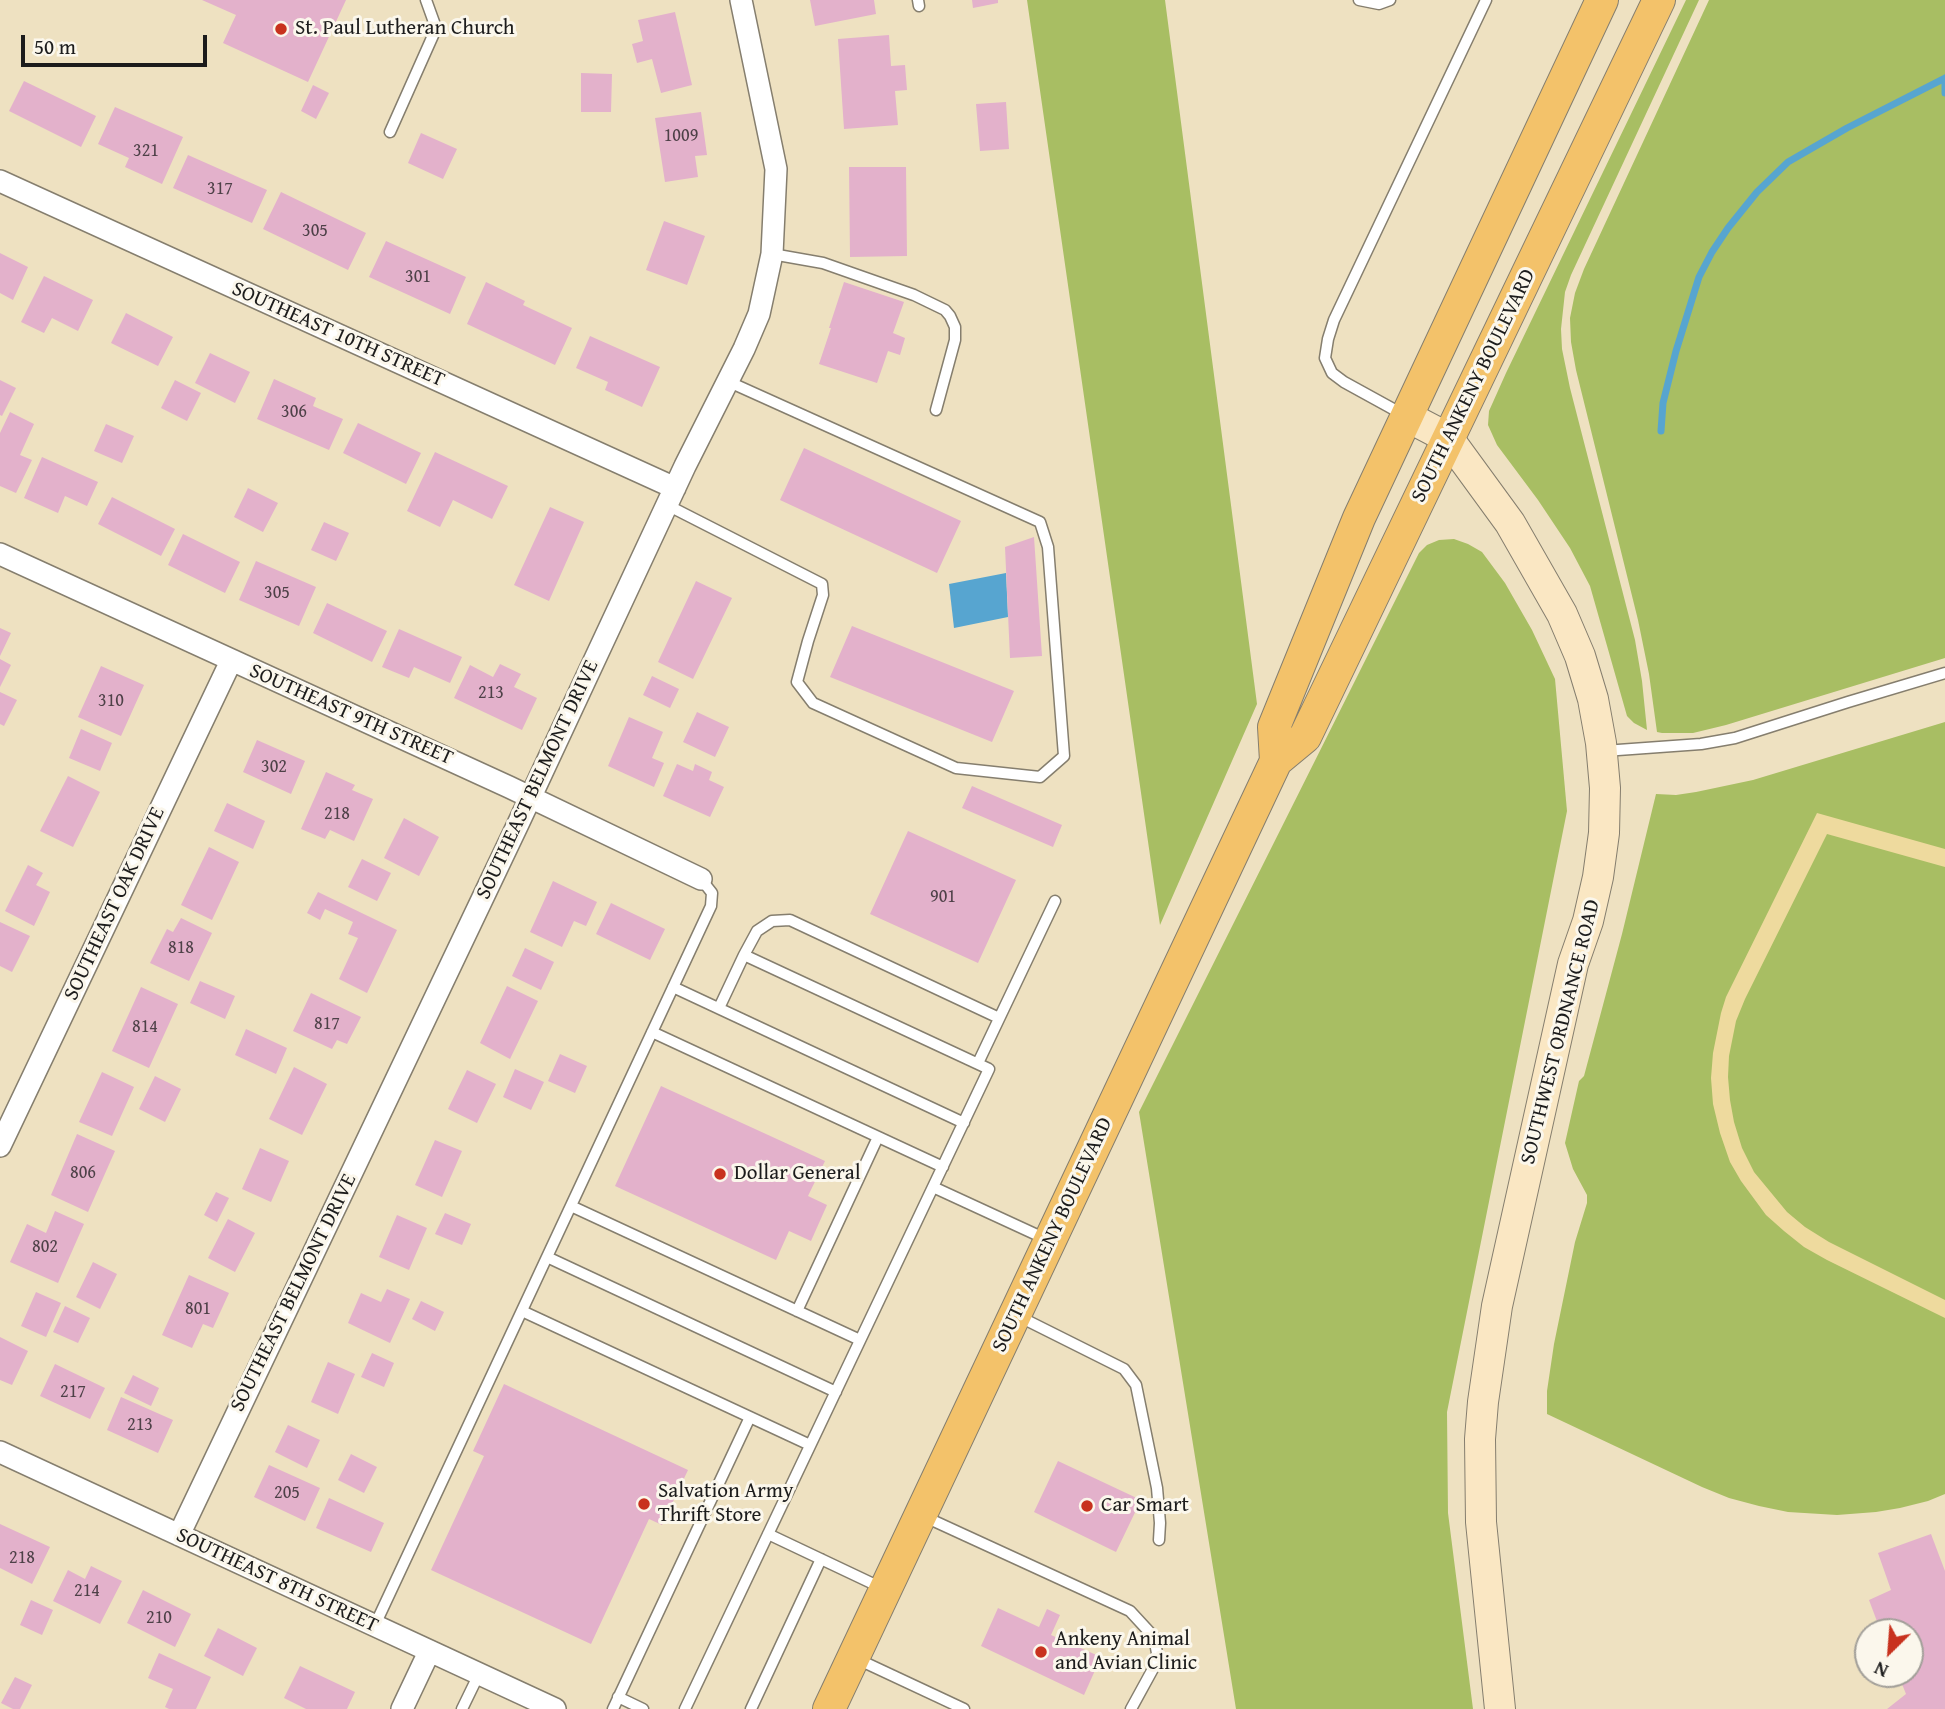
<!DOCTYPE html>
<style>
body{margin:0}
#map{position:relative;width:1945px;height:1709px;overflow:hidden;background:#eee1c1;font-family:"Gentium Book Plus",serif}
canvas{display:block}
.north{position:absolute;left:1854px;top:1618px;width:70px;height:70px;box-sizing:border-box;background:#fbf7ec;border:2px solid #a29f99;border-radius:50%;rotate:205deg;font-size:19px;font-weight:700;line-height:28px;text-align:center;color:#1c1c1c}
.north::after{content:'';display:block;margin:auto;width:24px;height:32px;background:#c8321e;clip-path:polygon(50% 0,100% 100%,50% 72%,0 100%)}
.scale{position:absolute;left:21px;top:35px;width:186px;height:32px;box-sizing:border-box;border:4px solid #1c1c1c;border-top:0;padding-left:9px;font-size:21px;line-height:24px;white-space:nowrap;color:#1c1c1c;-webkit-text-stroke:5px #fbf7ec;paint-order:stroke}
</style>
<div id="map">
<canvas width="1945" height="1709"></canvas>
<div class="north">N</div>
<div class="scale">50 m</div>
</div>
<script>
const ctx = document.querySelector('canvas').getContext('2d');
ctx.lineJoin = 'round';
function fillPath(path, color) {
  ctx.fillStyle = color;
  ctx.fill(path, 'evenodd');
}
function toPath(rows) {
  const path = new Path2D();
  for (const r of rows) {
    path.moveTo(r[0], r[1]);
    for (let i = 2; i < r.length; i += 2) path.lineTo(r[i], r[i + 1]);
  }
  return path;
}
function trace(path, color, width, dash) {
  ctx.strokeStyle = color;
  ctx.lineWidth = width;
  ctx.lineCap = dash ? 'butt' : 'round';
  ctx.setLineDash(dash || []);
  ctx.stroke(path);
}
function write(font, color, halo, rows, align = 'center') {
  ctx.font = font + ' "Gentium Book Plus",serif';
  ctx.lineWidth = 6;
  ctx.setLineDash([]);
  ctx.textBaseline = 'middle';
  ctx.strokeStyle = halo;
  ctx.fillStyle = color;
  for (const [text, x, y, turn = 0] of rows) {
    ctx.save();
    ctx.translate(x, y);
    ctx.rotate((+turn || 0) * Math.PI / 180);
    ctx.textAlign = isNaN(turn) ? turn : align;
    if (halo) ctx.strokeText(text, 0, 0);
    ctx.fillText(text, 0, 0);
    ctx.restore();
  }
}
fillPath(toPath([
 [1027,0,1165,0,1257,704,1160,925],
 [1686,0,1699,0,1571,275,1565,292,1561,329,1562,349,1570,388,1635,640,1642,681,1647,730,1634,723,1627,716,1590,586,1570,548,1538,500,1497,445,1488,425,1489,411,1506,373],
 [1709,0,1945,0,1945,658,1726,725,1693,733,1662,733,1657,732,1649,674,1638,620,1576,370,1571,342,1570,318,1575,293,1584,269],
 [1454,539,1468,544,1482,552,1505,583,1532,630,1555,679,1567,811,1447,1412,1448,1513,1473,1709,1236,1709,1139,1112,1419,553,1427,545,1439,540],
 [1945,722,1945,1494,1928,1501,1900,1508,1876,1512,1837,1515,1788,1512,1759,1506,1729,1498,1702,1487,1547,1414,1547,1391,1554,1344,1575,1242,1587,1203,1587,1195,1573,1169,1565,1143,1579,1081,1584,1076,1622,934,1656,794,1676,795,1696,792,1753,780]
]), '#a8be63');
fillPath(toPath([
 [1817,813,1945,849,1945,867,1827,834,1745,999,1736,1021,1729,1056,1728,1077,1730,1100,1734,1122,1742,1148,1754,1172,1787,1212,1805,1227,1829,1242,1945,1300,1945,1318,1827,1260,1804,1247,1784,1231,1766,1215,1741,1181,1730,1162,1720,1133,1713,1104,1711,1078,1713,1053,1721,1013,1726,997]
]), '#eeda9e');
fillPath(toPath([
 [1006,573,1008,617,954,628,949,584]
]), '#57a5d0');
trace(toPath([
 [1945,83,1945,93],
 [1661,431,1663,403,1676,351,1699,277,1712,252,1728,228,1757,192,1788,162,1847,128,1945,78]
]), '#57a5d0', 7);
fillPath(toPath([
 [202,0,346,0,308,82,223,43,236,15],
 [810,0,874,0,876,14,815,26],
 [972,0,998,0,998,3,973,8],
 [675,12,692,85,661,93,652,59,637,63,632,44,643,41,638,20],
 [889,35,891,66,905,65,907,90,895,91,898,125,844,129,838,39],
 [581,73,612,74,611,112,581,112],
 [24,81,96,116,81,147,9,111],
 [313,85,329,93,316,119,301,111],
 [1006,102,1009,149,980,151,976,104],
 [115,107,183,137,162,184,125,167,129,158,98,144],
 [701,112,707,155,695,156,698,177,665,182,655,118],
 [421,133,457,149,443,179,408,163],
 [188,155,267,190,252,223,173,188],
 [849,167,906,167,907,256,850,257],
 [281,192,366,233,348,270,263,229],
 [664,221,705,236,687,285,646,270],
 [386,241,466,277,450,314,369,277],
 [0,253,28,267,13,300,0,293],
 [44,276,93,300,78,331,52,318,44,333,21,322],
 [486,282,525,301,523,305,572,328,555,365,467,324],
 [844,282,904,302,893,333,905,338,900,355,888,351,877,383,819,364,831,328,829,328],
 [126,313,173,337,158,366,111,343],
 [590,336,660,367,642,407,605,390,608,382,576,368],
 [210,353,250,372,235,403,195,383],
 [274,379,316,398,313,406,343,419,329,450,257,419],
 [0,380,16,388,2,416,0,415],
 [175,380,201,393,187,421,161,408],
 [10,412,34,424,20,455,32,460,16,493,0,486,0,433],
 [358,423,421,453,406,484,343,453],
 [106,424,134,436,122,463,94,451],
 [804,448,961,521,937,573,780,500],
 [435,452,508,486,492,519,453,500,440,527,407,511],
 [42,457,98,482,87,506,65,496,58,513,24,498],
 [248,488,278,503,263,532,234,517],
 [112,497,175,529,161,556,98,524],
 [550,507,584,522,549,601,514,585],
 [324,522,349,533,336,561,311,550],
 [183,534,240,562,225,593,168,565],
 [1034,537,1042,656,1010,658,1005,547],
 [256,561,316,587,299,626,239,600],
 [696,581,732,598,693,679,658,662],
 [327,603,387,631,372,662,313,633],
 [852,626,1014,691,992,742,830,677],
 [0,628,11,633,0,656],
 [399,629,462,657,450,683,414,667,409,678,382,667],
 [0,659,11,665,0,687],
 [500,664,521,674,514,687,537,698,522,730,454,698,470,665,493,677],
 [101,666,144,685,121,736,78,717],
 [652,676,679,689,670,708,643,695],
 [0,692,17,700,4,726,0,724],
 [697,712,729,727,715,757,683,742],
 [629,717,663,732,652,758,664,763,654,787,608,766],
 [81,729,112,743,100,771,69,758],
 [257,740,305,761,291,794,243,772],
 [677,764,693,771,695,764,712,772,709,780,724,787,710,817,663,796],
 [326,772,355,785,352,790,373,799,354,841,330,830,325,839,301,829],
 [68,776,100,792,73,847,40,831],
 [972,786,1062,825,1053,847,962,808],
 [227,803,265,821,253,849,214,831],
 [404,818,439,837,419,876,384,858],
 [908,831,1016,880,978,963,870,914],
 [209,847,239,862,212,920,181,905],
 [362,859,391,873,377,901,348,887],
 [28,865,43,873,36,885,50,892,34,926,5,911],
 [553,881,597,902,586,926,574,921,562,947,530,932],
 [318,892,397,930,367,993,339,979,358,938,348,934,353,922,325,909,320,920,307,913],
 [611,903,665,929,650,960,596,934],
 [181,918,212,933,189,981,150,963,167,929,173,932],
 [0,922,30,936,12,972,0,966],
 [525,948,554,962,541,990,512,976],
 [200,981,235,996,225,1019,190,1003],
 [507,986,538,1001,510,1059,480,1043],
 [141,987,178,1004,149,1068,112,1051],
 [311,993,361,1017,347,1044,337,1040,332,1049,293,1031],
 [246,1029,287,1048,276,1074,235,1055],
 [560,1054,587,1066,575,1093,548,1081],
 [294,1067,327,1084,302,1135,269,1119],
 [515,1069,544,1082,531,1110,503,1097],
 [467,1070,496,1084,477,1123,448,1109],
 [102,1072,134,1087,112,1136,79,1122],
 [155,1076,181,1089,165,1122,139,1109],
 [661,1086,825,1161,808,1196,827,1205,811,1241,789,1231,776,1260,615,1186],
 [77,1134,115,1151,88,1212,51,1195],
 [435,1140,462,1151,442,1197,415,1185],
 [260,1148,289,1161,271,1202,242,1189],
 [216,1192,229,1198,217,1222,204,1215],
 [55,1211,84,1224,58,1283,10,1262,27,1224,46,1233],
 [445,1213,471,1224,462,1245,435,1234],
 [397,1215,427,1228,409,1270,379,1257],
 [228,1219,255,1233,235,1272,208,1258],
 [93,1262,117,1274,100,1309,76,1297],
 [189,1275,229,1293,213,1328,203,1324,192,1348,162,1335],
 [387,1289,410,1299,390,1343,348,1323,361,1293,381,1302],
 [36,1292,61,1303,46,1337,21,1326],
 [421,1301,444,1312,435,1331,412,1319],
 [65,1306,90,1318,78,1343,53,1332],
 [0,1337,28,1351,12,1385,0,1380],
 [372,1353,394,1363,384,1387,361,1377],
 [328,1362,355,1374,338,1414,311,1402],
 [55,1364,105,1388,90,1419,40,1396],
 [133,1375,159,1388,151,1406,124,1393],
 [504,1384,688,1470,662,1525,649,1519,591,1644,431,1570,484,1456,473,1451],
 [121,1397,173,1420,158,1453,107,1430],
 [288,1425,320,1440,307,1468,275,1452],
 [351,1454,377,1467,364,1493,338,1480],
 [1058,1461,1141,1500,1116,1552,1034,1512],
 [269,1465,320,1488,305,1521,254,1497],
 [329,1498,384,1523,371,1552,316,1528],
 [0,1524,50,1547,32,1584,0,1568],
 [1931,1534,1945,1571,1945,1709,1887,1709,1906,1694,1898,1674,1910,1674,1910,1632,1881,1632,1869,1600,1891,1590,1878,1553],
 [91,1566,122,1581,100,1624,53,1601,68,1570,85,1579],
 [143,1590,191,1614,175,1647,127,1623],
 [31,1600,53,1610,42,1635,20,1625],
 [998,1608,1039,1627,1047,1609,1060,1615,1051,1635,1101,1657,1084,1695,981,1646],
 [218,1628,257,1648,243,1676,204,1656],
 [159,1653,211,1677,196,1709,169,1709,165,1707,173,1689,148,1678],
 [300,1666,355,1692,347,1709,306,1709,284,1698],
 [15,1677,32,1685,20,1709,13,1709,1,1703]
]), '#e3b1cb');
const lane = toPath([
 [918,0,919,6],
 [1359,0,1379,4,1390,0],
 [390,132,435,31,435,25,426,0],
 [772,254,823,263,914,295,945,310,950,316,955,327,955,340,936,410],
 [1404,415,1344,382,1332,373,1325,358,1328,339,1334,320,1486,0],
 [667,505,822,584,823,595,808,641,797,682,813,703,956,768,1040,777,1064,756,1048,547,1040,522,727,381],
 [1604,751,1701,744,1735,738,1848,702,1945,673],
 [673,987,964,1123],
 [719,1008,744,955,757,931,772,921,790,920,999,1018],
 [652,1032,943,1167],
 [978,1063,1055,901],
 [933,1187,1048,1240],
 [571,1206,860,1340],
 [547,1257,836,1392],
 [522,1311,810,1445],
 [797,1311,878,1137],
 [1018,1316,1124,1369,1136,1385,1157,1488,1160,1523,1159,1540],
 [923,1516,1130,1611,1154,1637,1157,1653,1154,1667,1131,1709],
 [768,1534,882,1588],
 [375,1625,711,906,712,893,701,879],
 [855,1658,964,1709],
 [618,1697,643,1709],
 [462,1709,479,1674],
 [613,1709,750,1417],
 [685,1709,989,1069,744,955],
 [751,1709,821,1559]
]);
const street = toPath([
 [0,181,675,488],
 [0,554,509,787,701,879],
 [0,1146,231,661],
 [0,1452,555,1709],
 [179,1535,518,824,685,466,744,349,759,314,772,254,776,169,741,0],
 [402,1709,429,1652]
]);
const secondary = toPath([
 [1406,416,1448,438,1510,523,1562,614,1580,656,1593,699,1601,743,1605,788,1604,833,1598,877,1588,921,1573,964,1497,1306,1483,1402,1480,1439,1481,1522,1500,1709]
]);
const primary = toPath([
 [1276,761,1274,727,1359,518,1602,0],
 [829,1709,1276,761,1305,737,1659,0]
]);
trace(lane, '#857e6e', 13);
trace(street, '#857e6e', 24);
trace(secondary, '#857e6e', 32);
trace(primary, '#857e6e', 34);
trace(lane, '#fff', 10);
trace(street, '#fff', 21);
trace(secondary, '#fae7c3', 30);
trace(primary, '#f3c26a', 32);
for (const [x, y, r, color] of [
 [281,29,7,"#c8321e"],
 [720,1174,7,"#c8321e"],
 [644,1504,7,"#c8321e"],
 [1087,1506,7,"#c8321e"],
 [1041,1652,7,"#c8321e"]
]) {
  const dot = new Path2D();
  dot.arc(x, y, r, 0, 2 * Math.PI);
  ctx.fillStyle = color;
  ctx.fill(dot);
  trace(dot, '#fbf7ec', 2.5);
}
write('18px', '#4e4148', null, [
 ["1009",681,136],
 ["321",146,151],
 ["317",220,189],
 ["305",315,231],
 ["301",418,277],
 ["306",294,412],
 ["305",277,593],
 ["213",491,693],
 ["310",111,701],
 ["302",274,767],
 ["218",337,814],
 ["901",943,897],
 ["818",181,948],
 ["817",327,1024],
 ["814",145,1027],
 ["806",83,1173],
 ["802",45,1247],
 ["801",198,1309],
 ["217",73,1392],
 ["213",140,1425],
 ["205",287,1493],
 ["218",22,1558],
 ["214",87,1591],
 ["210",159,1618]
]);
write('21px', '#1c1c1c', '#fbf7ec', [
 ["St. Paul Lutheran Church",295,29],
 ["Dollar General",734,1174],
 ["Salvation Army",658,1492],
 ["Thrift Store",658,1516],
 ["Car Smart",1101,1506],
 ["Ankeny Animal",1055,1640],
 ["and Avian Clinic",1055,1664]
], 'left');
write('21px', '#1c1c1c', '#fbf7ec', [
 ["SOUTHEAST 10TH STREET",338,335,24],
 ["SOUTH ANKENY BOULEVARD",1474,386,-64],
 ["SOUTHEAST 9TH STREET",351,715,24],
 ["SOUTHEAST BELMONT DRIVE",538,780,-65],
 ["SOUTHEAST OAK DRIVE",115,904,-65],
 ["SOUTHWEST ORDNANCE ROAD",1561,1032,-76],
 ["SOUTH ANKENY BOULEVARD",1053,1235,-65],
 ["SOUTHEAST BELMONT DRIVE",294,1293,-64],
 ["SOUTHEAST 8TH STREET",277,1581,25]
]);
</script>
